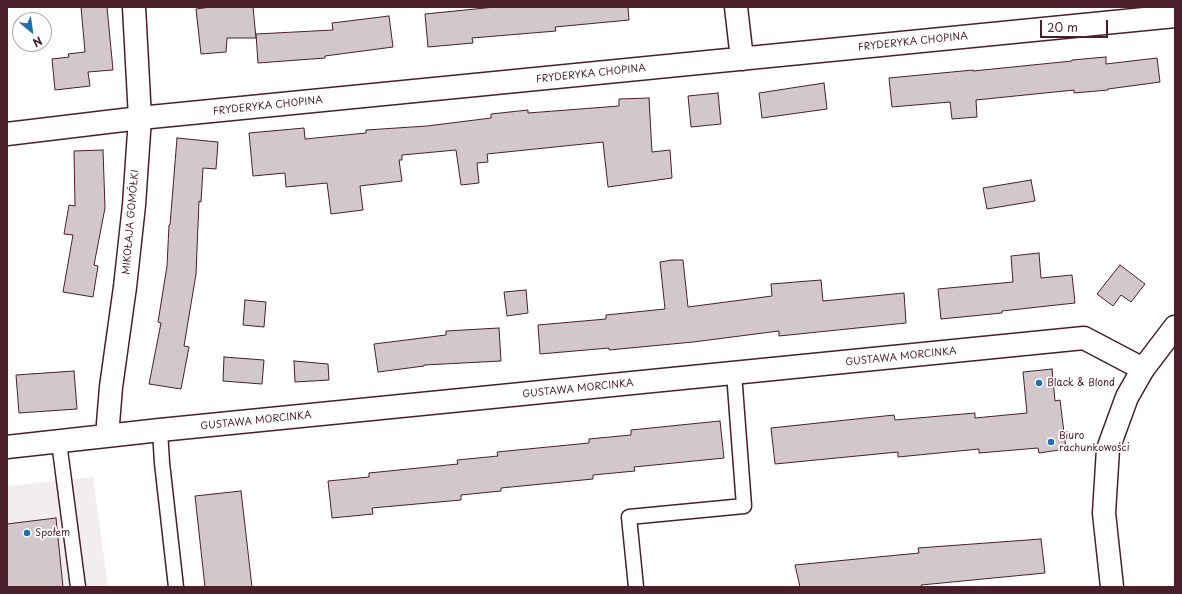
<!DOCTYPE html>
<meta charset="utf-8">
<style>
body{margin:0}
#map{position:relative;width:1182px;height:594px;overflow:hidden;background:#fff;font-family:"Playpen Sans",sans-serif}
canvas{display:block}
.frame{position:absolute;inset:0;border:8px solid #4a1f2b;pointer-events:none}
.north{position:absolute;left:12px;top:12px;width:40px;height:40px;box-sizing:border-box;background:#fff;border:1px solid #b7a5aa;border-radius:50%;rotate:151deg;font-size:11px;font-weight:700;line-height:16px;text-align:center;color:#4a1f2b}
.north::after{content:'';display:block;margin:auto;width:14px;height:18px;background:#1f6fb2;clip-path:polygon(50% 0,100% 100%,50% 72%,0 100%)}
.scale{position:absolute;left:1040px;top:20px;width:68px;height:18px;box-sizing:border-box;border:2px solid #4a1f2b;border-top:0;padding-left:5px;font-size:12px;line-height:14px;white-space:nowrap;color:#4a1f2b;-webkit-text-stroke:3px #fff;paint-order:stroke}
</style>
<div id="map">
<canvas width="1182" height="594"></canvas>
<div class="frame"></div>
<div class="north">N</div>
<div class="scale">20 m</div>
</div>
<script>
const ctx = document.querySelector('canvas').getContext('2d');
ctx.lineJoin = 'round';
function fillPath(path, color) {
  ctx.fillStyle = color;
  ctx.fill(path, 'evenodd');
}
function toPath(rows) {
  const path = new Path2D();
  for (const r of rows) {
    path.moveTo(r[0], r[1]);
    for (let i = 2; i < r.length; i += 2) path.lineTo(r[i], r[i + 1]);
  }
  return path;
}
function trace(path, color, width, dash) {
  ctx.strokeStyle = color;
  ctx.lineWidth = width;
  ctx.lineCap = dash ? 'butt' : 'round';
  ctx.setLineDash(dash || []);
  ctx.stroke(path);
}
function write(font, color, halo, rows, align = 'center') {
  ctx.font = font + ' "Playpen Sans",sans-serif';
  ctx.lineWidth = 3.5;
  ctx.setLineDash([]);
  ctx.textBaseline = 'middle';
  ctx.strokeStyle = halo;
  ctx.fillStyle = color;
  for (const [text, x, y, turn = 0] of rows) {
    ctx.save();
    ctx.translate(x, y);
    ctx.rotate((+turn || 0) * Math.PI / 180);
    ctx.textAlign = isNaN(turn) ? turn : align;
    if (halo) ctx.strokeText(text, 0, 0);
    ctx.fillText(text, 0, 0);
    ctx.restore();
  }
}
fillPath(toPath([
 [93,477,108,587,7,587,7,486]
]), '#f2eeef');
const building = toPath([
 [81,7,107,7,113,70,88,72,90,86,55,90,52,59,69,57,68,54,85,52,81,7],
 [211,7,253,7,256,38,227,38,226,52,201,54,196,9,211,7],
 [495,7,628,7,629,20,555,27,556,31,472,38,473,43,428,47,425,14,495,7],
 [389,16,393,47,325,56,325,58,258,63,256,34,333,30,332,23,389,16],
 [1106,57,1106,64,1157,58,1160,82,1108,89,1108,90,1074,93,1074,90,976,100,977,117,952,119,950,102,892,107,889,78,973,70,973,71,1072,61,1072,60,1106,57],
 [824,83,827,109,762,118,759,93,824,83],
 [718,93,721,124,691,127,688,96,718,93],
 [649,98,652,152,670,150,672,178,608,187,603,142,487,154,488,162,477,163,479,183,461,185,456,150,402,155,402,160,399,160,402,181,360,186,363,210,331,214,327,183,286,187,285,173,253,176,249,133,304,128,305,139,366,133,366,130,427,126,491,118,491,114,528,110,528,113,619,106,619,99,649,98],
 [177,138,218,142,216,169,203,168,201,202,199,201,196,274,184,346,189,347,181,389,149,384,161,323,158,322,167,266,169,225,170,225,177,138],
 [103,150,105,208,94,265,98,266,93,297,63,292,73,235,64,234,69,205,75,206,74,151,103,150],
 [1031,180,1035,201,987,209,983,188,1031,180],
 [1039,253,1041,278,1072,275,1075,303,1002,311,1002,313,941,319,938,289,1013,282,1011,256,1039,253],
 [672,260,683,260,688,307,772,296,771,284,821,280,823,301,904,293,906,323,779,336,779,331,693,342,609,350,609,348,540,354,538,325,606,319,606,315,665,309,660,262,672,260],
 [1120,265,1145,284,1131,302,1121,295,1113,306,1097,294,1120,265],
 [526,290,528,313,507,316,504,292,526,290],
 [245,300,266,302,264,327,243,325,245,300],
 [499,328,501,361,424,365,424,366,378,372,374,344,446,335,446,331,499,328],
 [224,357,264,360,262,384,223,381,224,357],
 [294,361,328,364,329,380,295,382,294,361],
 [1052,369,1055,401,1060,400,1066,449,1039,453,1038,448,979,453,979,449,898,457,898,452,775,464,771,428,894,415,895,420,975,413,975,418,1027,413,1023,372,1052,369],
 [74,371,77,409,19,413,16,375,74,371],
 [720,421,724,458,634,467,635,471,593,475,593,479,501,488,501,491,461,495,461,500,372,508,373,514,332,518,328,481,369,477,369,473,458,464,457,460,498,456,497,452,589,443,589,439,631,435,631,430,720,421],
 [241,491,252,587,205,587,195,496,241,491],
 [56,518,63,587,7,587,7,524,56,518],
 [1041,539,1045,573,921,585,922,587,800,587,795,565,919,553,918,548,1041,539]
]);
fillPath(building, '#d2c7cb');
trace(building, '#4a1f2b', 1);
const service = toPath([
 [160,430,162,463,176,587],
 [59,442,78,587],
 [636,587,629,517,744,506,734,373]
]);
const minor = toPath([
 [736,7,742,59],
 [7,134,140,118,1175,16],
 [107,436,111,387,125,287,134,205,140,118,134,7],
 [7,447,160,430,1084,338,1143,369]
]);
const tertiary = toPath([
 [1112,587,1104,513,1108,449,1127,397,1143,369,1175,327]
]);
trace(service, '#4a1f2b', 17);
trace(minor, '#4a1f2b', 25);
trace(tertiary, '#4a1f2b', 25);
trace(service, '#fff', 14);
trace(minor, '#fff', 22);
trace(tertiary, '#fff', 22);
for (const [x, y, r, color] of [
 [1039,383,4,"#1f6fb2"],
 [1051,442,4,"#1f6fb2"],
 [27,533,4,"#1f6fb2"]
]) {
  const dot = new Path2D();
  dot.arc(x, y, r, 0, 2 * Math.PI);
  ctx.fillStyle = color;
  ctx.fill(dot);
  trace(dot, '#fff', 1.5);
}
write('10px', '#4a1f2b', '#fff', [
 ["FRYDERYKA CHOPINA",913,42,-6],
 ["FRYDERYKA CHOPINA",591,74,-6],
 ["FRYDERYKA CHOPINA",268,106,-6],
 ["MIKOŁAJA GOMÓŁKI",131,222,-85],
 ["GUSTAWA MORCINKA",901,357,-6],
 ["GUSTAWA MORCINKA",578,389,-6],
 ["GUSTAWA MORCINKA",256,421,-6]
]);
write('10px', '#4a1f2b', '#fff', [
 ["Black & Blond",1047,383],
 ["Biuro",1059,436],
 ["rachunkowości",1059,448],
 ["Społem",35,533]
], 'left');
</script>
